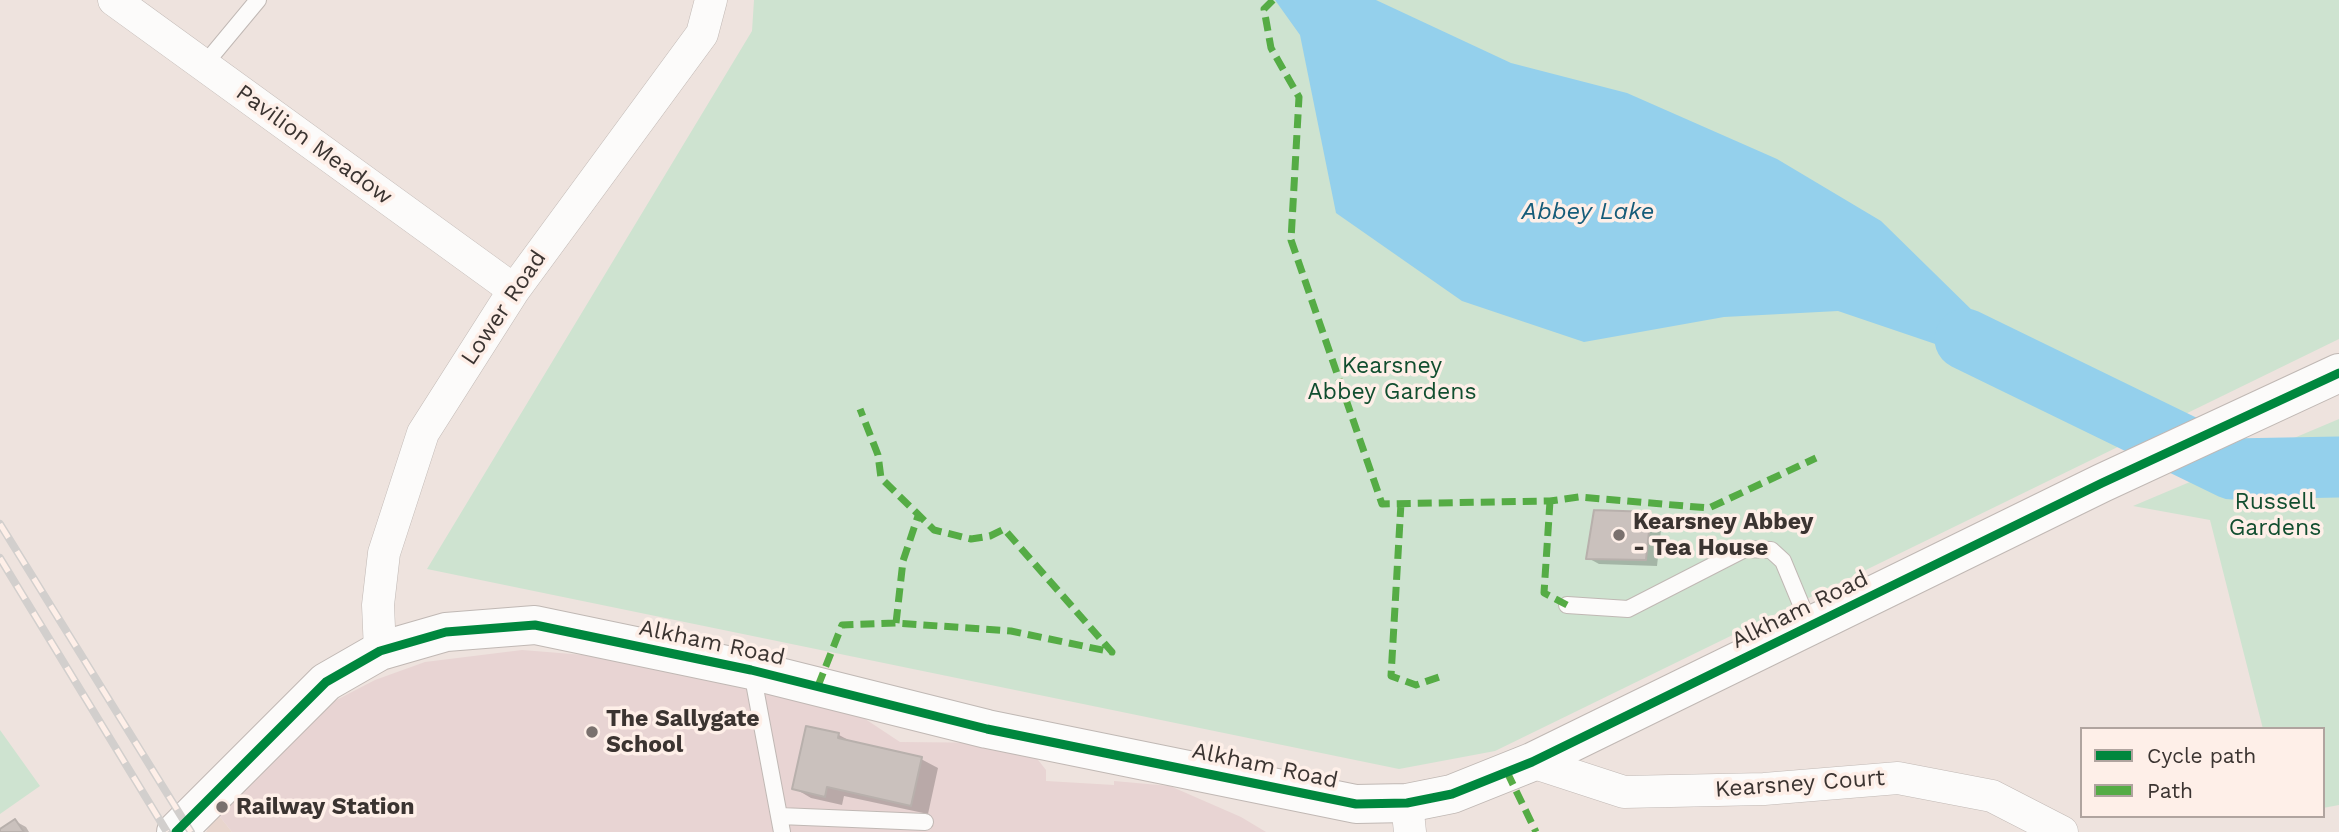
<!DOCTYPE html>
<style>
body{margin:0}
#map{position:relative;width:2339px;height:832px;overflow:hidden;background:#eee3de;font-family:"Work Sans",sans-serif}
canvas{display:block}
.legend{position:absolute;left:2080px;top:727px;width:245px;height:91px;box-sizing:border-box;background:#feefe8;border:2px solid #b0a49f;margin:0;padding:9px 12px;list-style:none;font-size:21px;color:#3b3431}
.legend li{display:flex;align-items:center;gap:14px;height:35px}
.legend b{width:35px;border:2px solid #b0a49f}
</style>
<div id="map">
<canvas width="2339" height="832"></canvas>
<ul class="legend">
<li><b style="height:9px;background:#00873e"></b>Cycle path</li>
<li><b style="height:9px;background:#55ac45"></b>Path</li>
</ul>
</div>
<script>
const ctx = document.querySelector('canvas').getContext('2d');
ctx.lineJoin = 'round';
function fillPath(path, color) {
  ctx.fillStyle = color;
  ctx.fill(path, 'evenodd');
}
function toPath(rows) {
  const path = new Path2D();
  for (const r of rows) {
    path.moveTo(r[0], r[1]);
    for (let i = 2; i < r.length; i += 2) path.lineTo(r[i], r[i + 1]);
  }
  return path;
}
function trace(path, color, width, dash) {
  ctx.strokeStyle = color;
  ctx.lineWidth = width;
  ctx.lineCap = dash ? 'butt' : 'round';
  ctx.setLineDash(dash || []);
  ctx.stroke(path);
}
function write(font, color, halo, rows, align = 'center') {
  ctx.font = font + ' "Work Sans",sans-serif';
  ctx.lineWidth = 7;
  ctx.setLineDash([]);
  ctx.textBaseline = 'middle';
  ctx.strokeStyle = halo;
  ctx.fillStyle = color;
  for (const [text, x, y, turn = 0] of rows) {
    ctx.save();
    ctx.translate(x, y);
    ctx.rotate((+turn || 0) * Math.PI / 180);
    ctx.textAlign = isNaN(turn) ? turn : align;
    if (halo) ctx.strokeText(text, 0, 0);
    ctx.fillText(text, 0, 0);
    ctx.restore();
  }
}
fillPath(toPath([
 [217,813,232,832,206,832]
]), '#e8d5cd');
fillPath(toPath([
 [522,650,647,660,835,699,900,742,1009,743,1031,751,1046,770,1046,781,1114,785,1114,781,1170,786,1241,817,1266,832,232,832,217,813,321,708,375,680,425,662]
]), '#e8d4d3');
fillPath(toPath([
 [754,0,2339,0,2339,339,1495,751,1399,769,427,569,752,31],
 [2339,419,2339,805,2323,808,2323,729,2263,729,2210,520,2133,506],
 [0,730,40,786,0,814]
]), '#cee3d0');
fillPath(toPath([
 [1275,0,1376,0,1511,63,1627,93,1777,159,1881,221,1980,318,1953,350,1838,311,1724,317,1584,342,1462,301,1336,213,1300,35]
]), '#94d0ec');
fillPath(toPath([
 [1596,512,1651,514,1662,521,1657,566,1599,564,1588,558],
 [839,735,854,743,921,759,938,768,928,814,844,796,842,805,811,798,794,788],
 [15,821,26,827,29,832,0,832]
]), '#0003');
trace(toPath([
 [1965,339,2232,469,2339,467]
]), '#94d0ec', 61);
const building = toPath([
 [1594,510,1651,512,1646,560,1586,559,1594,510],
 [806,726,839,733,838,738,922,757,911,806,827,787,825,797,792,789,806,726],
 [15,819,24,832,0,832,0,829,15,819]
]);
fillPath(building, '#cac1bd');
trace(building, '#b8b0ac', 2);
const lane = toPath([
 [204,65,258,0],
 [1567,605,1628,609,1745,549,1771,550,1783,561,1810,626],
 [752,672,782,832],
 [780,816,925,822]
]);
const street = toPath([
 [114,0,514,290],
 [380,651,378,605,384,553,423,433,514,290,702,34,711,0],
 [1532,762,1624,792,1764,789,1898,778,1992,796,2062,832],
 [1407,803,1410,832]
]);
const secondary = toPath([
 [176,832,326,682,380,651,446,632,535,625,751,670,987,729,1356,804,1407,803,1452,794,1532,762,2102,483,2339,373]
]);
trace(lane, '#c0b8b4', 18);
trace(street, '#c0b8b4', 33);
trace(secondary, '#c0b8b4', 40);
trace(lane, '#fcfbfa', 16);
trace(street, '#fcfbfa', 32);
trace(secondary, '#fcfbfa', 38);
const rail = toPath([
 [0,524,191,832],
 [0,558,167,832]
]);
trace(rail, '#d2cfcd', 8);
trace(rail, '#feefe8', 5, [16]);
trace(toPath([
 [1273,0,1264,9,1271,48,1299,97,1291,240,1382,504,1550,501,1579,497,1709,508,1816,458],
 [1550,501,1544,593,1567,605],
 [1401,503,1391,676,1416,685,1439,677],
 [896,623,903,561,919,513],
 [818,686,842,625,896,623,1011,631,1112,652,1004,529,990,536,971,539,934,530,881,478,878,455,860,409],
 [1507,772,1536,832]
]), '#55ac45', 7, [14, 7]);
trace(toPath([
 [176,832,326,682,380,651,446,632,535,625,751,670,987,729,1356,804,1407,803,1452,794,1532,762,2102,483,2339,373]
]), '#00873e', 9);
for (const [x, y, r, color] of [
 [1619,535,7,"#7a716e"],
 [592,732,7,"#7a716e"],
 [222,807,7,"#7a716e"]
]) {
  const dot = new Path2D();
  dot.arc(x, y, r, 0, 2 * Math.PI);
  ctx.fillStyle = color;
  ctx.fill(dot);
  trace(dot, '#feefe8', 2.5);
}
write('23px', '#3b3431', '#feefe8', [
 ["Pavilion Meadow",314,145,36],
 ["Lower Road",504,308,-56],
 ["Alkham Road",1800,610,-26],
 ["Alkham Road",712,643,12],
 ["Alkham Road",1265,766,12],
 ["Kearsney Court",1800,784,-4]
]);
write('23px', '#114e2f', '#feefe8', [
 ["Kearsney",1392,366],
 ["Abbey Gardens",1392,392],
 ["Russell",2275,502],
 ["Gardens",2275,528]
]);
write('bold 23px', '#3b3431', '#feefe8', [
 ["Kearsney Abbey",1633,522],
 ["- Tea House",1633,548],
 ["The Sallygate",606,719],
 ["School",606,745],
 ["Railway Station",236,807]
], 'left');
write('italic 24px', '#165c79', '#feefe8', [
 ["Abbey Lake",1588,212]
]);
</script>
